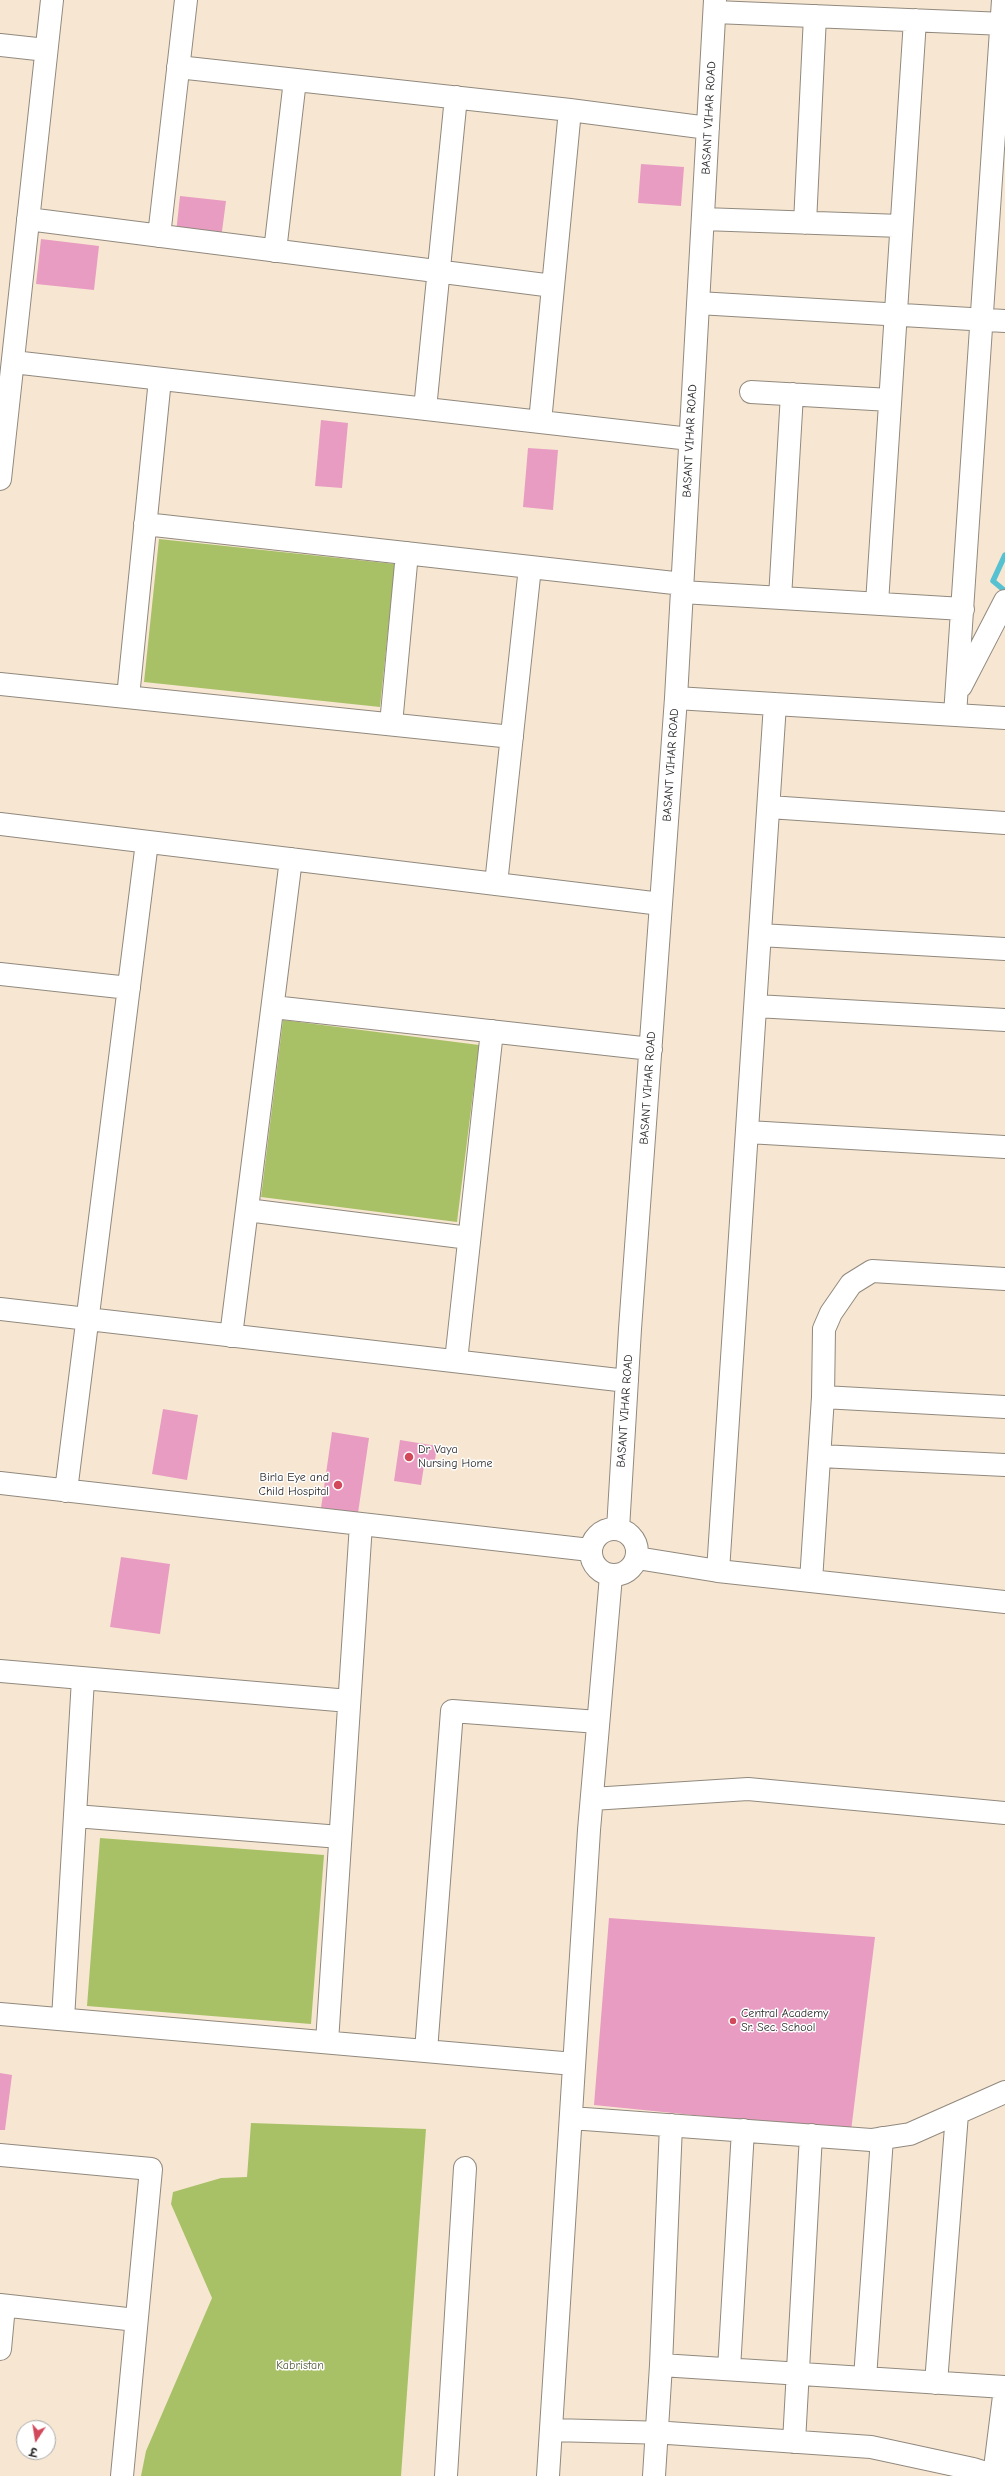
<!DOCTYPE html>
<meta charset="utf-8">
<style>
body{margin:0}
#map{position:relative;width:1005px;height:2476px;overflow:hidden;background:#f7e7d2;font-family:"Comic Neue","Playpen Sans Deva",sans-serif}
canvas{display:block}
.north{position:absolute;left:16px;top:2420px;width:40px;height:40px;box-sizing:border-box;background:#fff;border:1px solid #aaa;border-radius:50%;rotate:192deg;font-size:11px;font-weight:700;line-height:16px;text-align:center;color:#2b2b2b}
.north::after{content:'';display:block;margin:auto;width:14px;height:18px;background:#d1495b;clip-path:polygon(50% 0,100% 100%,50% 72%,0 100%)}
</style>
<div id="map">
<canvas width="1005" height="2476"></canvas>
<div class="north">उ</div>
</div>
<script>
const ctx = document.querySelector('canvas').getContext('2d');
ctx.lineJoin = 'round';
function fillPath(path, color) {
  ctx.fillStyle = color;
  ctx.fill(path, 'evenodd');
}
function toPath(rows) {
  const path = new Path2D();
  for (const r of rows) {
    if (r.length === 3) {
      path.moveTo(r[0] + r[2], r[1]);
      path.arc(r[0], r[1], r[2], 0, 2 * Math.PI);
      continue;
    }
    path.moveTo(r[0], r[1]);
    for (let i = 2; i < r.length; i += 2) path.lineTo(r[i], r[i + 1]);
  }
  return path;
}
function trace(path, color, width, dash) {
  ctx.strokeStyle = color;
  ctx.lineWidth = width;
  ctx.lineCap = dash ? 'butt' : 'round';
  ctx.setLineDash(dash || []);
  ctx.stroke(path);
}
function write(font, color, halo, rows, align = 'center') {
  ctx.font = font + ' "Comic Neue",sans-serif';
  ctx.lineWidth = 3;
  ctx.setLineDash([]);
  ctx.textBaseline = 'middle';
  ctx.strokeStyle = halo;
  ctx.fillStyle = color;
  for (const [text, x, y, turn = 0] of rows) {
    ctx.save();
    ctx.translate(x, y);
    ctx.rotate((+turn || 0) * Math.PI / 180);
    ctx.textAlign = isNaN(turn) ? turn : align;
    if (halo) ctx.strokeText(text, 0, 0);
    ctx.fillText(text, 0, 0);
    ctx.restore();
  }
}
fillPath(toPath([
 [159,539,395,564,380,707,144,682],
 [283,1020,479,1045,457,1222,261,1197],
 [100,1838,324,1855,311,2024,87,2006],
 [251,2123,426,2129,401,2476,141,2476,146,2451,212,2298,171,2204,173,2192,221,2178,247,2177]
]), '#a8c167');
trace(toPath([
 [1005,555,993,581,1005,591]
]), '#56c1d1', 5.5);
fillPath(toPath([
 [641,164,684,167,681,206,638,203],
 [180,196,226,201,221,239,176,233],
 [41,239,99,246,94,290,36,284],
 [321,420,348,423,342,488,315,486],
 [528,448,558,450,553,510,523,507],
 [163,1409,198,1415,187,1480,152,1474],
 [332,1432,369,1438,358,1513,321,1508],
 [400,1440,437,1446,434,1467,424,1466,421,1485,394,1481],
 [121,1557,170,1564,160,1634,110,1627],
 [609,1918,875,1937,851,2131,594,2105],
 [0,2073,12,2075,5,2130,0,2130]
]), '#e89cc2');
const minor = toPath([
 [715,12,1005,24],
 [0,45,46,50],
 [178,67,570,110,708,128],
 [28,219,553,286],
 [703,219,901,226],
 [805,223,815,16],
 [159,236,186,0],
 [275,251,295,80],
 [698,303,1005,321],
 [13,362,690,439],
 [751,392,890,400],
 [425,409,456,97],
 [540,422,570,110],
 [0,479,52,0],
 [145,524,683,584],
 [682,592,963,609],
 [780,598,792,394],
 [877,603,915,20],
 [0,684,512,737],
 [961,686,1005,601],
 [128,697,160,379],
 [676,698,1005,718],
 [955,715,1003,0],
 [391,724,407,553],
 [769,807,1005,823],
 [0,824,661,904],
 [496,884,530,567],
 [760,935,1005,949],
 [0,974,129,988],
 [756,1006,1005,1020],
 [273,1007,651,1049],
 [748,1132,1005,1147],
 [247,1210,469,1238],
 [0,1309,627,1381],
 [231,1336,291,859],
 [456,1361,492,1031],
 [823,1397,1005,1407],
 [820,1456,1005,1465],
 [0,1483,590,1550],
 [66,1491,147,842],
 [614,1552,23],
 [618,1529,630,1329,676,698,715,0],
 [637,1558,718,1571,1005,1602],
 [718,1571,775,704],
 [811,1581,823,1397,824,1329,831,1313,851,1284,872,1271,1005,1279],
 [0,1671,349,1701],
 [592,1799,748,1789,1005,1813],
 [75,1816,340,1837],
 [0,2014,574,2064],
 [63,2019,83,1679],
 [327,2042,361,1524],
 [426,2051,452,1711,598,1722],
 [571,2118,871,2140,910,2134,1005,2092],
 [0,2155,151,2169,122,2476],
 [0,2305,136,2320],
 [0,2349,4,2306],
 [661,2365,1005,2387],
 [729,2369,743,2130],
 [865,2378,882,2138],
 [936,2383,957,2114],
 [551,2430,668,2433,871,2447,973,2469,995,2476],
 [794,2442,811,2135],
 [446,2476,465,2168],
 [548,2476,589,1830,611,1576],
 [654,2476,661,2365,671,2125],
 [994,2476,1005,2388]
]);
trace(minor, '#91897e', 24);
trace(minor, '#fff', 22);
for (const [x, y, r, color] of [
 [409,1457,5,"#d1495b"],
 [338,1485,5,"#d1495b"],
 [733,2021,4,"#d1495b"]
]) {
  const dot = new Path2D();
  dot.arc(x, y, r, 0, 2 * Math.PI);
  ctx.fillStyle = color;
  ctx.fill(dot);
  trace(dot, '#fff', 1.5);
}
write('12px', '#2b2b2b', '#fff', [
 ["BASANT VIHAR ROAD",709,118,-87],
 ["BASANT VIHAR ROAD",690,441,-87],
 ["BASANT VIHAR ROAD",671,765,-86],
 ["BASANT VIHAR ROAD",648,1088,-86],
 ["BASANT VIHAR ROAD",625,1411,-86]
]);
write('12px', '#2b2b2b', '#fff', [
 ["Dr Vaya",418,1450],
 ["Nursing Home",418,1464],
 ["Birla Eye and",329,1478,"right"],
 ["Child Hospital",329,1492,"right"],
 ["Central Academy",741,2014],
 ["Sr. Sec. School",741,2028]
], 'left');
write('12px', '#576040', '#fff', [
 ["Kabristan",300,2366]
]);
</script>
